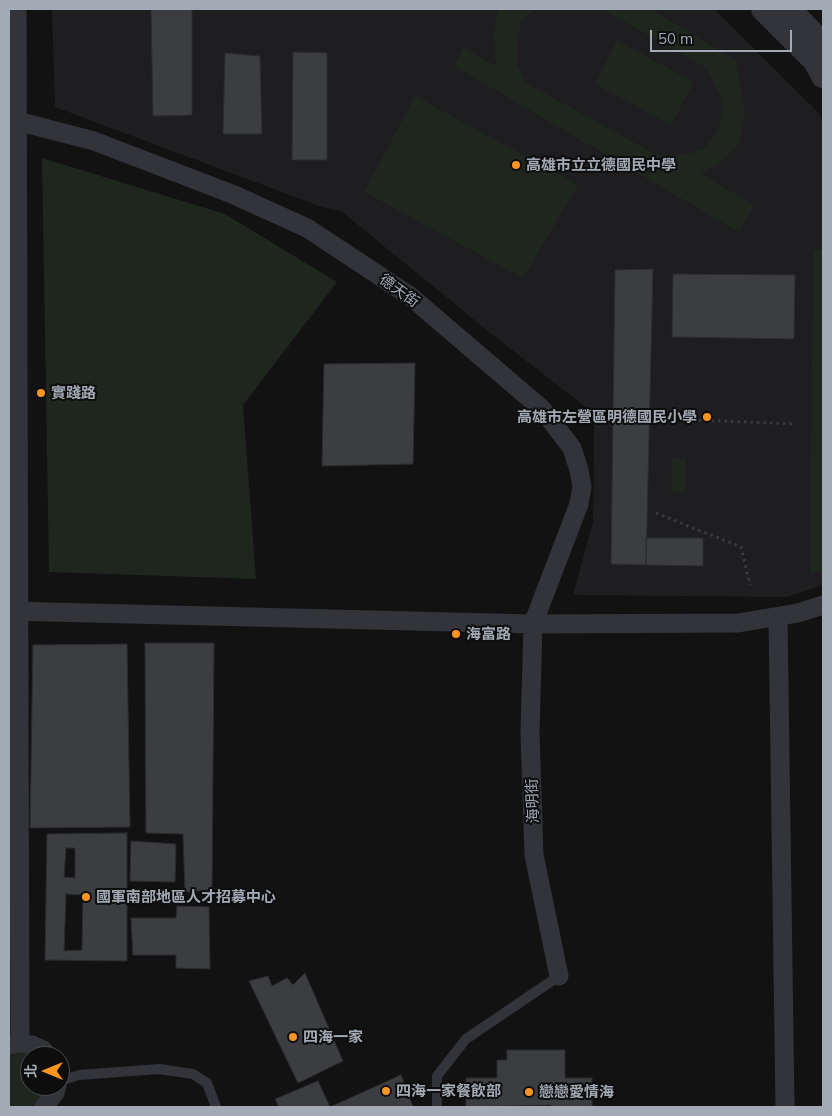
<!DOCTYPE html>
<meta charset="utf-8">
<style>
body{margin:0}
#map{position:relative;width:832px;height:1116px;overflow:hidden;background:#121213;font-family:Mulish,"Noto Sans TC",sans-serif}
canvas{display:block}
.frame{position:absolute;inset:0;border:10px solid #a2aab5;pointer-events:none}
.north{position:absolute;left:20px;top:1046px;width:50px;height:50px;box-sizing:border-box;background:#0d0d0e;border:1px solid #494c51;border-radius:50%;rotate:270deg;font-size:14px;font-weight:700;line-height:20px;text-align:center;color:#a2aab5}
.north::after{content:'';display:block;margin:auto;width:18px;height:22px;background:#ff951e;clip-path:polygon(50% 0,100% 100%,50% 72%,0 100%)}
.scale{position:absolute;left:650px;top:30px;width:142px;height:22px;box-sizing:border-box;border:2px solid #a2aab5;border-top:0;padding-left:6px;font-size:15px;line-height:18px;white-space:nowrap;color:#a2aab5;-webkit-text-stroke:4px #0d0d0e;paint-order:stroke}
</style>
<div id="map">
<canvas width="832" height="1116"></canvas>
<div class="frame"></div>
<div class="north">北</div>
<div class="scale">50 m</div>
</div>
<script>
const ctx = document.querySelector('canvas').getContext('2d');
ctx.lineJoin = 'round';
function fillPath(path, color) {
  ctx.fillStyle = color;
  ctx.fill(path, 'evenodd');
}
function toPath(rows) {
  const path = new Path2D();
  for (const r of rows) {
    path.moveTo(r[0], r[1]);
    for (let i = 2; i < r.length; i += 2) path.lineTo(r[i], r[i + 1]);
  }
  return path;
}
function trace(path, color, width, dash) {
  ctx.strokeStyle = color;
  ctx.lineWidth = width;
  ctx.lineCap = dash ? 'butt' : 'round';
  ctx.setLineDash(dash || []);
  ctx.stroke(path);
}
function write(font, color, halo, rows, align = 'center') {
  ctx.font = font + ' Mulish,"Noto Sans TC",sans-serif';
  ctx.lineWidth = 4;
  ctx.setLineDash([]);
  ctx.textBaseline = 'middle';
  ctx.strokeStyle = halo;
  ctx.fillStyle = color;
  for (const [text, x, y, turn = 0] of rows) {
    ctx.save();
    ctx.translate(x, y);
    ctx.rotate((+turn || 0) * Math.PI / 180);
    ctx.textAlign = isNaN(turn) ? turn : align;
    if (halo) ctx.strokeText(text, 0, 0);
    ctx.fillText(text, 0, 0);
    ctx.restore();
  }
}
fillPath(toPath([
 [52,9,714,9,818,112,823,123,823,585,787,597,573,595,593,522,594,426,587,408,489,332,341,211,322,207,55,107]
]), '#1e1e20');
fillPath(toPath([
 [499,9,534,9,521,21,517,43,517,65,526,83,659,156,688,154,706,147,717,132,721,118,722,101,707,68,602,9,650,9,737,61,745,115,739,144,719,164,700,173,754,205,739,232,454,66,463,48,496,66,493,34],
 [617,40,694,82,671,125,595,84],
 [415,96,578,185,523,278,364,192],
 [42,158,225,214,337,282,243,405,256,579,49,572],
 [823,249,823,573,810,572,813,250],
 [672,458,686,459,685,492,671,493],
 [13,1051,40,1056,30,1056,30,1086,52,1086,36,1107,9,1107,9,1053]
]), '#1e261e');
const building = toPath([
 [151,9,192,9,192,115,153,116,151,9],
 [293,52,327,53,327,160,292,160,293,52],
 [225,53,260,56,262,134,223,134,225,53],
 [653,269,646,565,611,564,615,270,653,269],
 [673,274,795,275,794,339,672,337,673,274],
 [415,363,413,464,322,466,324,364,415,363],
 [646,538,703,538,703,566,646,565,646,538],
 [145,643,214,643,212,890,185,892,183,834,146,833,145,643],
 [127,644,130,827,30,828,33,645,127,644],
 [127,833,127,961,45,960,47,834,127,833],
 [131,841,176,844,175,882,130,881,131,841],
 [66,848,75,848,75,878,64,877,66,848],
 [66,894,83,895,82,950,64,951,66,894],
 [177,906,209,907,210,969,176,968,176,955,133,955,131,918,176,918,177,906],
 [305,973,343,1061,298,1083,249,981,268,976,272,986,287,978,293,985,305,973],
 [507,1050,565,1050,565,1078,592,1078,592,1107,551,1107,551,1105,466,1107,466,1078,497,1078,497,1060,507,1060,507,1050],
 [401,1075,413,1107,330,1107,401,1075],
 [318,1081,330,1107,279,1107,275,1099,318,1081]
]);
fillPath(building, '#3c3d41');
trace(building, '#2b2c30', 1);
trace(toPath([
 [666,419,796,424],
 [656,513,741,547,750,585]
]), '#383b40', 3, [2.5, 4]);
trace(toPath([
 [60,1081,79,1075,159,1069,193,1074,207,1083,216,1107],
 [437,1107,437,1076,466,1039,559,976]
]), '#323439', 10);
trace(toPath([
 [17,9,20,1043],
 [17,121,94,141,232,194,307,228,410,296,542,409,572,448,579,470,582,487,579,504,533,624,530,733,534,855,559,976],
 [9,611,533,624,738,623,798,613,823,605],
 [778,617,785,1107],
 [9,1045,20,1043,32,1045,43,1050,48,1056],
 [44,1107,55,1093,57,1086]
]), '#323439', 19);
trace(toPath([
 [763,9,815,61,823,76],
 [789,9,823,44]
]), '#323439', 24);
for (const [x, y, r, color] of [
 [516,165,5,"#ff951e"],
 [41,393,5,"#ff951e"],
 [707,417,5,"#ff951e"],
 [456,634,5,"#ff951e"],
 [86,897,5,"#ff951e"],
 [293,1037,5,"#ff951e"],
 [386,1091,5,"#ff951e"],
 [529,1092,5,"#ff951e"]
]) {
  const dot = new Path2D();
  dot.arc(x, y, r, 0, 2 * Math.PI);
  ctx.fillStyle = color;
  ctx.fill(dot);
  trace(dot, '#0d0d0e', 2);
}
write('bold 15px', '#a2aab5', '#0d0d0e', [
 ["高雄市立立德國民中學",526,165],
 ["實踐路",51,393],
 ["高雄市左營區明德國民小學",697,417,"right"],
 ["海富路",466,634],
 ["國軍南部地區人才招募中心",96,897],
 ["四海一家",303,1037],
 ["四海一家餐飲部",396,1091],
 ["戀戀愛情海",539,1092]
], 'left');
write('15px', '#a2aab5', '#0d0d0e', [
 ["德天街",399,291,36],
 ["海明街",533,801,-92]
]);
</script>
